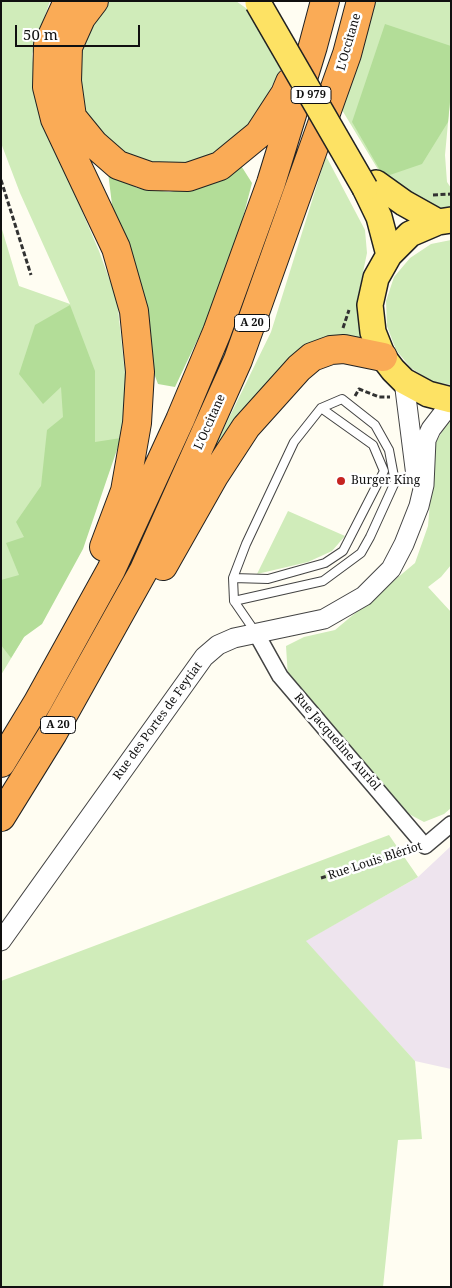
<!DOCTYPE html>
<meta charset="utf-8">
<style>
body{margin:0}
#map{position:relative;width:452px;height:1288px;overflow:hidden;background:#fffdf2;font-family:"Noto Serif",serif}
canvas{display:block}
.frame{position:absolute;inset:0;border:2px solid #101010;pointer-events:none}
.scale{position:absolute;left:15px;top:25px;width:125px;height:22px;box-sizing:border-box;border:2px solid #101010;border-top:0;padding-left:6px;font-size:15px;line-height:18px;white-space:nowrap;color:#101010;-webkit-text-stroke:4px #fff;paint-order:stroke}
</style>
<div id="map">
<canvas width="452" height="1288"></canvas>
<div class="frame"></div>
<div class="scale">50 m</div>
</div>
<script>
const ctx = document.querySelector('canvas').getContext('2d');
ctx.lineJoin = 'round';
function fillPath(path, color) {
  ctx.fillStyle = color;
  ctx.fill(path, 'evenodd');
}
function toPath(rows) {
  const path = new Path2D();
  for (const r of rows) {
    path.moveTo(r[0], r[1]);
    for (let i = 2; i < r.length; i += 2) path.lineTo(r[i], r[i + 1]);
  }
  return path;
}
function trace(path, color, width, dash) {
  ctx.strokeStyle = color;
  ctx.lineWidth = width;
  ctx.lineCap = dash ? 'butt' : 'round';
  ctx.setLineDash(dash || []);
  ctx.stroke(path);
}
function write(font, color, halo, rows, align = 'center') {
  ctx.font = font + ' "Noto Serif",serif';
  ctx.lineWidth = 5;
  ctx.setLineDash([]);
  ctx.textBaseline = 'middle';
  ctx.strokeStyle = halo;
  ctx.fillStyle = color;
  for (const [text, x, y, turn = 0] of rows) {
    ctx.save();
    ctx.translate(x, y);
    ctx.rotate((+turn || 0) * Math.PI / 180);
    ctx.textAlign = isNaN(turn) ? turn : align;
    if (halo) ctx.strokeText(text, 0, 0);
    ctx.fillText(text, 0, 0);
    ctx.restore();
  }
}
fillPath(toPath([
 [451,846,451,1069,415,1061,305,941,418,877]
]), '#eee4ee');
fillPath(toPath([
 [1,1,50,1,32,54,38,108,99,251,117,300,126,383,121,438,24,637,1,675,1,226,19,286,70,304,20,193,1,143],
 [109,1,236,1,250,11,282,67,253,121,219,154,192,167,169,166,133,158,107,141,88,116,78,93,82,43,102,6],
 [371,1,451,1,451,91,445,155,447,182,451,188,451,209,417,207,382,176,342,110],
 [326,156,365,230,367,253,357,301,363,344,336,340,204,469,271,332],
 [451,240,451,385,431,381,411,368,396,350,387,326,386,301,394,277,410,258,431,244],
 [451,422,451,565,441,577,428,587,451,612,451,808,444,814,424,822,407,813,288,678,286,646,304,637,335,630,415,563,428,526,435,444,447,423],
 [288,511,345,536,332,551,308,562,257,574],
 [389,835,418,877,306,941,415,1061,422,1139,398,1140,383,1287,1,1287,1,981]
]), '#d0ecba');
fillPath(toPath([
 [385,24,451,46,451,91,448,122,422,164,384,177,352,122],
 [240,164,252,183,228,275,175,387,158,384,147,355,114,221,108,172,137,188,170,192,199,185],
 [70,305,95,371,95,442,121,438,83,549,42,624,24,637,11,658,1,645,1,580,19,575,6,543,24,537,16,522,41,486,47,430,63,417,61,387,43,404,19,374,35,325]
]), '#b3dd98');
const service = toPath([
 [233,578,268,579,325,563,343,551,384,471,373,445,321,408],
 [234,601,323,581,361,553,370,537,395,482,389,450,375,425,342,399,321,408,294,442,246,544,233,578,234,601,256,633]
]);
const minor = toPath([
 [256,633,280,676,425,846,451,824]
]);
const tertiary = toPath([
 [404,381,416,476],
 [1,941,204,657,218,645,234,638,324,619,364,596,391,569,404,544,419,506,424,485,426,440,431,429,451,403]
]);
const primary = toPath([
 [376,183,404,203,438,222],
 [365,188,379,217,389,255],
 [451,220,438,222,410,234,389,255,376,278,370,305,373,332,383,357,393,370,404,381,428,394,451,400]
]);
const motorway = toPath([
 [68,1,48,45,47,87,55,119,116,248,134,311,140,372,137,423,125,491,104,547],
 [94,1,81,18,68,47,67,81,72,117,94,144,118,165,149,176,188,177,220,166,259,134,285,94,290,82],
 [163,566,214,476,246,427,299,368,312,357,331,350,344,349,383,357],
 [1,763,38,702,111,570,180,420,217,332,271,183,313,46,325,1],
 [1,817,53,733,144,570,238,360,347,54,361,1]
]);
trace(service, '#434343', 10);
trace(minor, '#434343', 18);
trace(tertiary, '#434343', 21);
trace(primary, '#212121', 28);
trace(motorway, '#212121', 30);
trace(toPath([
 [1,180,31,275],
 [433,195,451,194],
 [343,328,349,310],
 [355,396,359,389,379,397,390,397],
 [321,878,410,851]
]), '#323232', 3, [5, 2.5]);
trace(service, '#fff', 8);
trace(minor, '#fff', 15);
trace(tertiary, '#fff', 19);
trace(primary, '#fde264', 25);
trace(motorway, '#faab56', 28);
const primaryBridge = toPath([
 [258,3,365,188]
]);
trace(primaryBridge, '#212121', 28, []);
trace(primaryBridge, '#fde264', 25);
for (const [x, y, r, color] of [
 [341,481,5,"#c62421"]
]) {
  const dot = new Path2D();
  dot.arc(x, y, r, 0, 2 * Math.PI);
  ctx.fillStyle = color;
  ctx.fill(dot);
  trace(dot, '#fff', 2);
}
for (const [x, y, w] of [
 [311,95,40],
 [252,323,35],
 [58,725,35]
]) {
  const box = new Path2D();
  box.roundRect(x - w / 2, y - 8.5, w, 17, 4);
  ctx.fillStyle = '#fff';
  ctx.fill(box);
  trace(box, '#101010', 1);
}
write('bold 11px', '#101010', null, [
 ["D 979",311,95],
 ["A 20",252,323],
 ["A 20",58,725]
]);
write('12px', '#101010', '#fff', [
 ["L'Occitane",349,42,-74],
 ["L'Occitane",210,422,-66],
 ["Rue des Portes de Feytiat",158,721,-54],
 ["Rue Jacqueline Auriol",337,742,49],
 ["Rue Louis Blériot",375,861,-18]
]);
write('12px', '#101010', '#fff', [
 ["Burger King",351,481]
], 'left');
</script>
